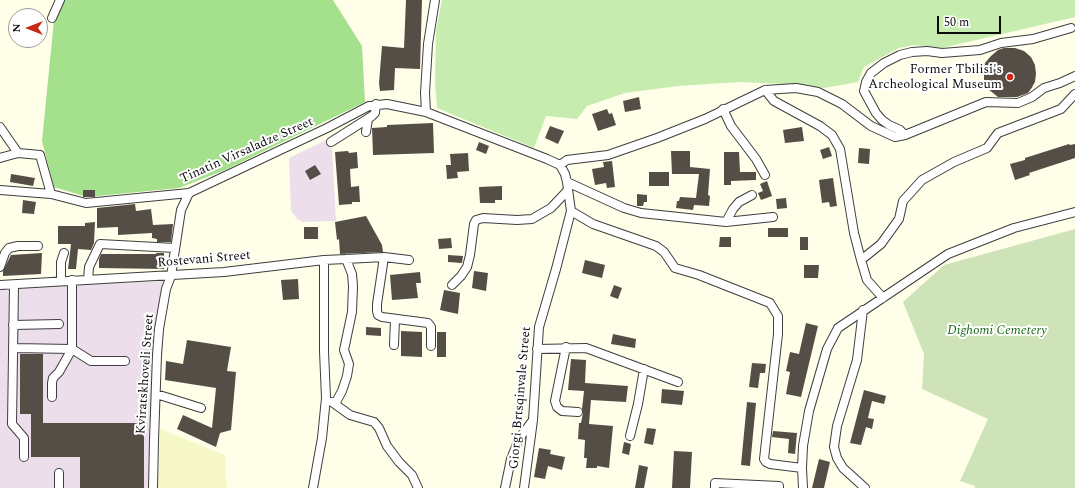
<!DOCTYPE html>
<style>
body{margin:0}
#map{position:relative;width:1075px;height:488px;overflow:hidden;background:#fffee9;font-family:Spectral,serif}
canvas{display:block}
.north{position:absolute;left:8px;top:8px;width:40px;height:40px;box-sizing:border-box;background:#fff;border:1px solid #9d9d9d;border-radius:50%;rotate:270deg;font-size:11px;font-weight:700;line-height:16px;text-align:center;color:#0b0b0b}
.north::after{content:'';display:block;margin:auto;width:14px;height:18px;background:#c92816;clip-path:polygon(50% 0,100% 100%,50% 72%,0 100%)}
.scale{position:absolute;left:937px;top:16px;width:64px;height:18px;box-sizing:border-box;border:2px solid #0b0b0b;border-top:0;padding-left:5px;font-size:12px;line-height:14px;white-space:nowrap;color:#0b0b0b;-webkit-text-stroke:3px #fff;paint-order:stroke}
</style>
<div id="map">
<canvas width="1075" height="488"></canvas>
<div class="north">N</div>
<div class="scale">50 m</div>
</div>
<script>
const ctx = document.querySelector('canvas').getContext('2d');
ctx.lineJoin = 'round';
function fillPath(path, color) {
  ctx.fillStyle = color;
  ctx.fill(path, 'evenodd');
}
function toPath(rows) {
  const path = new Path2D();
  for (const r of rows) {
    path.moveTo(r[0], r[1]);
    for (let i = 2; i < r.length; i += 2) path.lineTo(r[i], r[i + 1]);
  }
  return path;
}
function trace(path, color, width, dash) {
  ctx.strokeStyle = color;
  ctx.lineWidth = width;
  ctx.lineCap = dash ? 'butt' : 'round';
  ctx.setLineDash(dash || []);
  ctx.stroke(path);
}
function write(font, color, halo, rows, align = 'center') {
  ctx.font = font + ' Spectral,serif';
  ctx.lineWidth = 4;
  ctx.setLineDash([]);
  ctx.textBaseline = 'middle';
  ctx.strokeStyle = halo;
  ctx.fillStyle = color;
  for (const [text, x, y, turn = 0] of rows) {
    ctx.save();
    ctx.translate(x, y);
    ctx.rotate((+turn || 0) * Math.PI / 180);
    ctx.textAlign = isNaN(turn) ? turn : align;
    if (halo) ctx.strokeText(text, 0, 0);
    ctx.fillText(text, 0, 0);
    ctx.restore();
  }
}
fillPath(toPath([
 [330,138,332,149,336,221,303,222,297,219,291,211,289,158],
 [163,281,154,335,150,488,0,488,0,287]
]), '#ecdeeb');
fillPath(toPath([
 [160,429,225,455,225,471,227,488,158,488]
]), '#f5f8c6');
fillPath(toPath([
 [442,0,1075,0,1075,17,942,48,914,45,899,48,864,67,858,82,824,88,804,85,740,82,678,86,625,93,587,106,577,119,546,116,534,148,437,108,435,83,436,30]
]), '#c6edaf');
fillPath(toPath([
 [56,0,333,0,362,46,365,102,225,170,179,188,87,197,54,187,42,141]
]), '#a5e08d');
fillPath(toPath([
 [1075,229,1075,488,975,488,975,486,960,481,988,419,922,389,924,354,903,302,944,265]
]), '#cfe3b9');
fillPath(toPath([
 [406,0,422,0,420,69,395,68,394,90,380,91,379,83,382,46,404,48],
 [1004,48,1015,48,1024,51,1031,57,1035,65,1036,74,1035,82,1031,89,1028,93,1017,97,998,97,988,89,984,81,984,72,985,63,991,56,998,50],
 [639,97,641,109,625,112,623,101],
 [607,109,609,114,612,113,616,125,598,131,592,114],
 [433,123,434,153,373,155,372,128,387,127,387,125],
 [550,126,564,131,558,144,545,138],
 [802,127,804,141,785,143,783,130],
 [479,142,489,146,486,154,476,150],
 [1069,144,1070,145,1075,144,1075,158,1029,173,1030,175,1015,180,1010,164,1025,160,1025,158],
 [829,147,832,156,823,159,820,150],
 [859,148,870,149,869,164,858,163],
 [348,151,349,153,357,152,358,168,350,169,351,187,359,186,360,202,352,202,352,204,339,205,335,152],
 [671,151,690,151,690,167,710,169,708,195,710,196,709,206,694,205,693,210,676,208,677,201,679,201,680,197,696,198,699,174,672,174],
 [724,152,739,152,740,172,756,172,756,180,731,181,731,185,724,185],
 [468,153,469,171,457,172,458,178,447,179,446,165,451,165,450,154],
 [612,161,615,187,607,188,606,183,595,185,592,169,604,167,603,162],
 [315,165,321,174,310,180,305,171],
 [649,172,669,172,669,186,649,186],
 [11,174,35,178,33,186,10,182],
 [833,178,837,206,830,207,829,202,822,203,819,180],
 [767,181,772,196,761,200,758,193,763,191,760,184],
 [502,186,502,200,495,200,495,203,480,203,479,187],
 [83,190,95,190,95,197,83,197],
 [637,194,647,195,647,202,644,202,643,206,637,206],
 [786,198,787,208,777,209,776,199],
 [23,200,36,202,34,214,22,213],
 [135,204,136,211,151,209,153,225,173,224,171,242,157,242,157,239,152,238,152,233,118,235,118,227,97,228,97,208],
 [366,216,382,245,383,252,340,254,339,239,337,240,335,222],
 [95,222,94,243,91,250,78,249,76,269,68,269,71,244,58,244,58,226,85,226,85,223],
 [304,227,318,227,318,239,304,239],
 [768,228,788,228,788,237,768,237],
 [720,237,731,237,731,247,719,247],
 [800,237,808,237,808,250,800,250],
 [451,238,452,248,439,249,438,239],
 [42,253,41,274,3,276,3,271,11,255],
 [156,253,164,253,164,269,99,268,99,259,101,254,156,254],
 [448,255,463,256,462,263,448,262],
 [585,260,605,265,602,278,582,273],
 [804,265,819,265,818,278,804,278],
 [474,271,488,273,486,291,472,288],
 [420,272,421,283,416,283,418,298,392,300,390,275],
 [298,279,299,299,283,300,281,280],
 [614,285,622,288,618,299,610,296],
 [444,290,460,293,458,314,440,310],
 [806,323,818,326,801,397,786,394,790,372,786,371,790,352,799,354],
 [366,327,381,328,381,336,366,335],
 [401,331,422,332,422,357,401,356],
 [437,332,446,332,446,357,437,357],
 [613,334,636,339,635,348,611,344],
 [187,340,231,347,227,371,236,372,231,430,220,433,216,447,177,429,183,415,212,428,216,388,165,380,166,361,183,364],
 [20,354,43,354,43,423,144,423,144,488,80,488,80,457,31,457,31,414,20,414],
 [571,359,586,360,585,383,628,386,626,402,591,400,589,424,613,426,609,468,597,466,597,468,586,468,587,458,584,458,585,440,578,439,579,423,581,423,583,413,582,409,584,391,568,390],
 [752,363,766,364,765,373,760,373,758,388,749,387],
 [662,389,684,391,682,405,661,403],
 [864,390,886,396,884,404,872,401,868,418,874,419,872,429,866,427,861,445,850,443],
 [747,402,756,403,750,466,741,465],
 [647,428,656,429,653,445,644,443],
 [773,431,797,433,795,454,788,453,789,439,772,437],
 [624,442,631,444,629,455,622,453],
 [539,448,551,450,550,454,565,457,562,470,548,466,545,479,534,477],
 [674,451,692,452,690,488,672,488],
 [819,459,830,462,824,488,812,488],
 [639,465,648,467,644,488,635,488]
]), '#554e46');
const minor = toPath([
 [435,0,428,44,425,93,426,112,547,159,560,165,565,174,567,182,571,211,556,269,539,327,533,420,524,488],
 [52,18,60,0],
 [765,90,774,101,820,126,832,135,840,149,854,233,861,260,867,280,883,298],
 [723,109,731,126,756,159,765,175],
 [0,127,18,153,0,158],
 [366,132,368,119],
 [905,135,900,130,889,125,882,120,876,113,864,91,866,82,871,73,884,63,900,55,912,52,927,51,942,53,980,50,1001,43,1033,39,1071,28],
 [331,142,372,116,375,113,376,104],
 [18,153,40,155,51,194],
 [560,165,567,160,608,155,657,138,705,119,765,90,796,88,818,92,842,104,871,126,895,137,905,135,986,102,1018,103,1032,97,1044,88,1060,83,1075,76],
 [567,182,624,208,641,213,726,222,773,217],
 [0,190,51,194,86,203,189,193,327,128,369,106,387,104,426,112],
 [571,211,593,224,656,246,664,252,675,268,699,275,770,303,778,316,778,334,764,459,766,462,770,464,802,468],
 [726,222,733,209,739,202,752,195],
 [384,257,377,304,377,311,378,315,382,317,428,323,431,327,431,346],
 [861,260,881,244,899,219,903,201,922,180,954,162,987,148,998,133,1061,109,1075,94],
 [0,267,5,253,9,248,18,246,38,246],
 [88,280,89,267,100,244,175,248],
 [61,281,61,262,64,253],
 [0,285,224,272,324,260,346,259,384,257,409,260],
 [14,285,12,424,24,438,24,457],
 [452,285,461,276,467,267,470,255,474,224,476,220,483,218,517,220,532,219,551,208,568,190],
 [863,310,857,360,837,426,834,447,837,458,843,468,865,488],
 [13,325,59,324],
 [394,345,395,319],
 [566,347,555,401,557,407,562,411,578,412],
 [13,348,72,349,91,361,125,361],
 [537,349,586,348,678,382],
 [156,394,201,408],
 [52,397,52,383,53,378,59,372,72,349,72,280],
 [332,402,350,415,374,422,379,428,387,446,399,462,412,475,418,488],
 [335,404,342,391,347,376,349,364,344,350,352,312,353,286,352,274,346,259],
 [630,436,638,404,644,369],
 [59,488,59,473],
 [153,488,154,440,157,355,159,329,166,289,171,276,181,210,189,193],
 [313,488,322,438,326,398,324,351,324,260],
 [505,488,511,459,519,439,533,420],
 [715,488,715,483,779,486,779,488],
 [803,488,802,468,803,446,809,411,827,349,838,328,948,254,1014,228,1075,212]
]);
trace(minor, '#3e3e3e', 10);
trace(minor, '#fff', 8);
for (const [x, y, r, color] of [
 [1010,77,4,"#c92816"]
]) {
  const dot = new Path2D();
  dot.arc(x, y, r, 0, 2 * Math.PI);
  ctx.fillStyle = color;
  ctx.fill(dot);
  trace(dot, '#fff', 1.5);
}
write('13px', '#0b0b0b', '#fff', [
 ["Former Tbilisi's",1002,70],
 ["Archeological Museum",1002,85]
], 'right');
write('13px', '#0b0b0b', '#fff', [
 ["Tinatin Virsaladze Street",247,151,-24],
 ["Rostevani Street",204,260,-5],
 ["Kviratskhoveli Street",146,374,-86],
 ["Giorgi Brtsqinvale Street",521,398,-85]
]);
write('italic 13px', '#1a6916', '#fff', [
 ["Dighomi Cemetery",997,331]
]);
</script>
